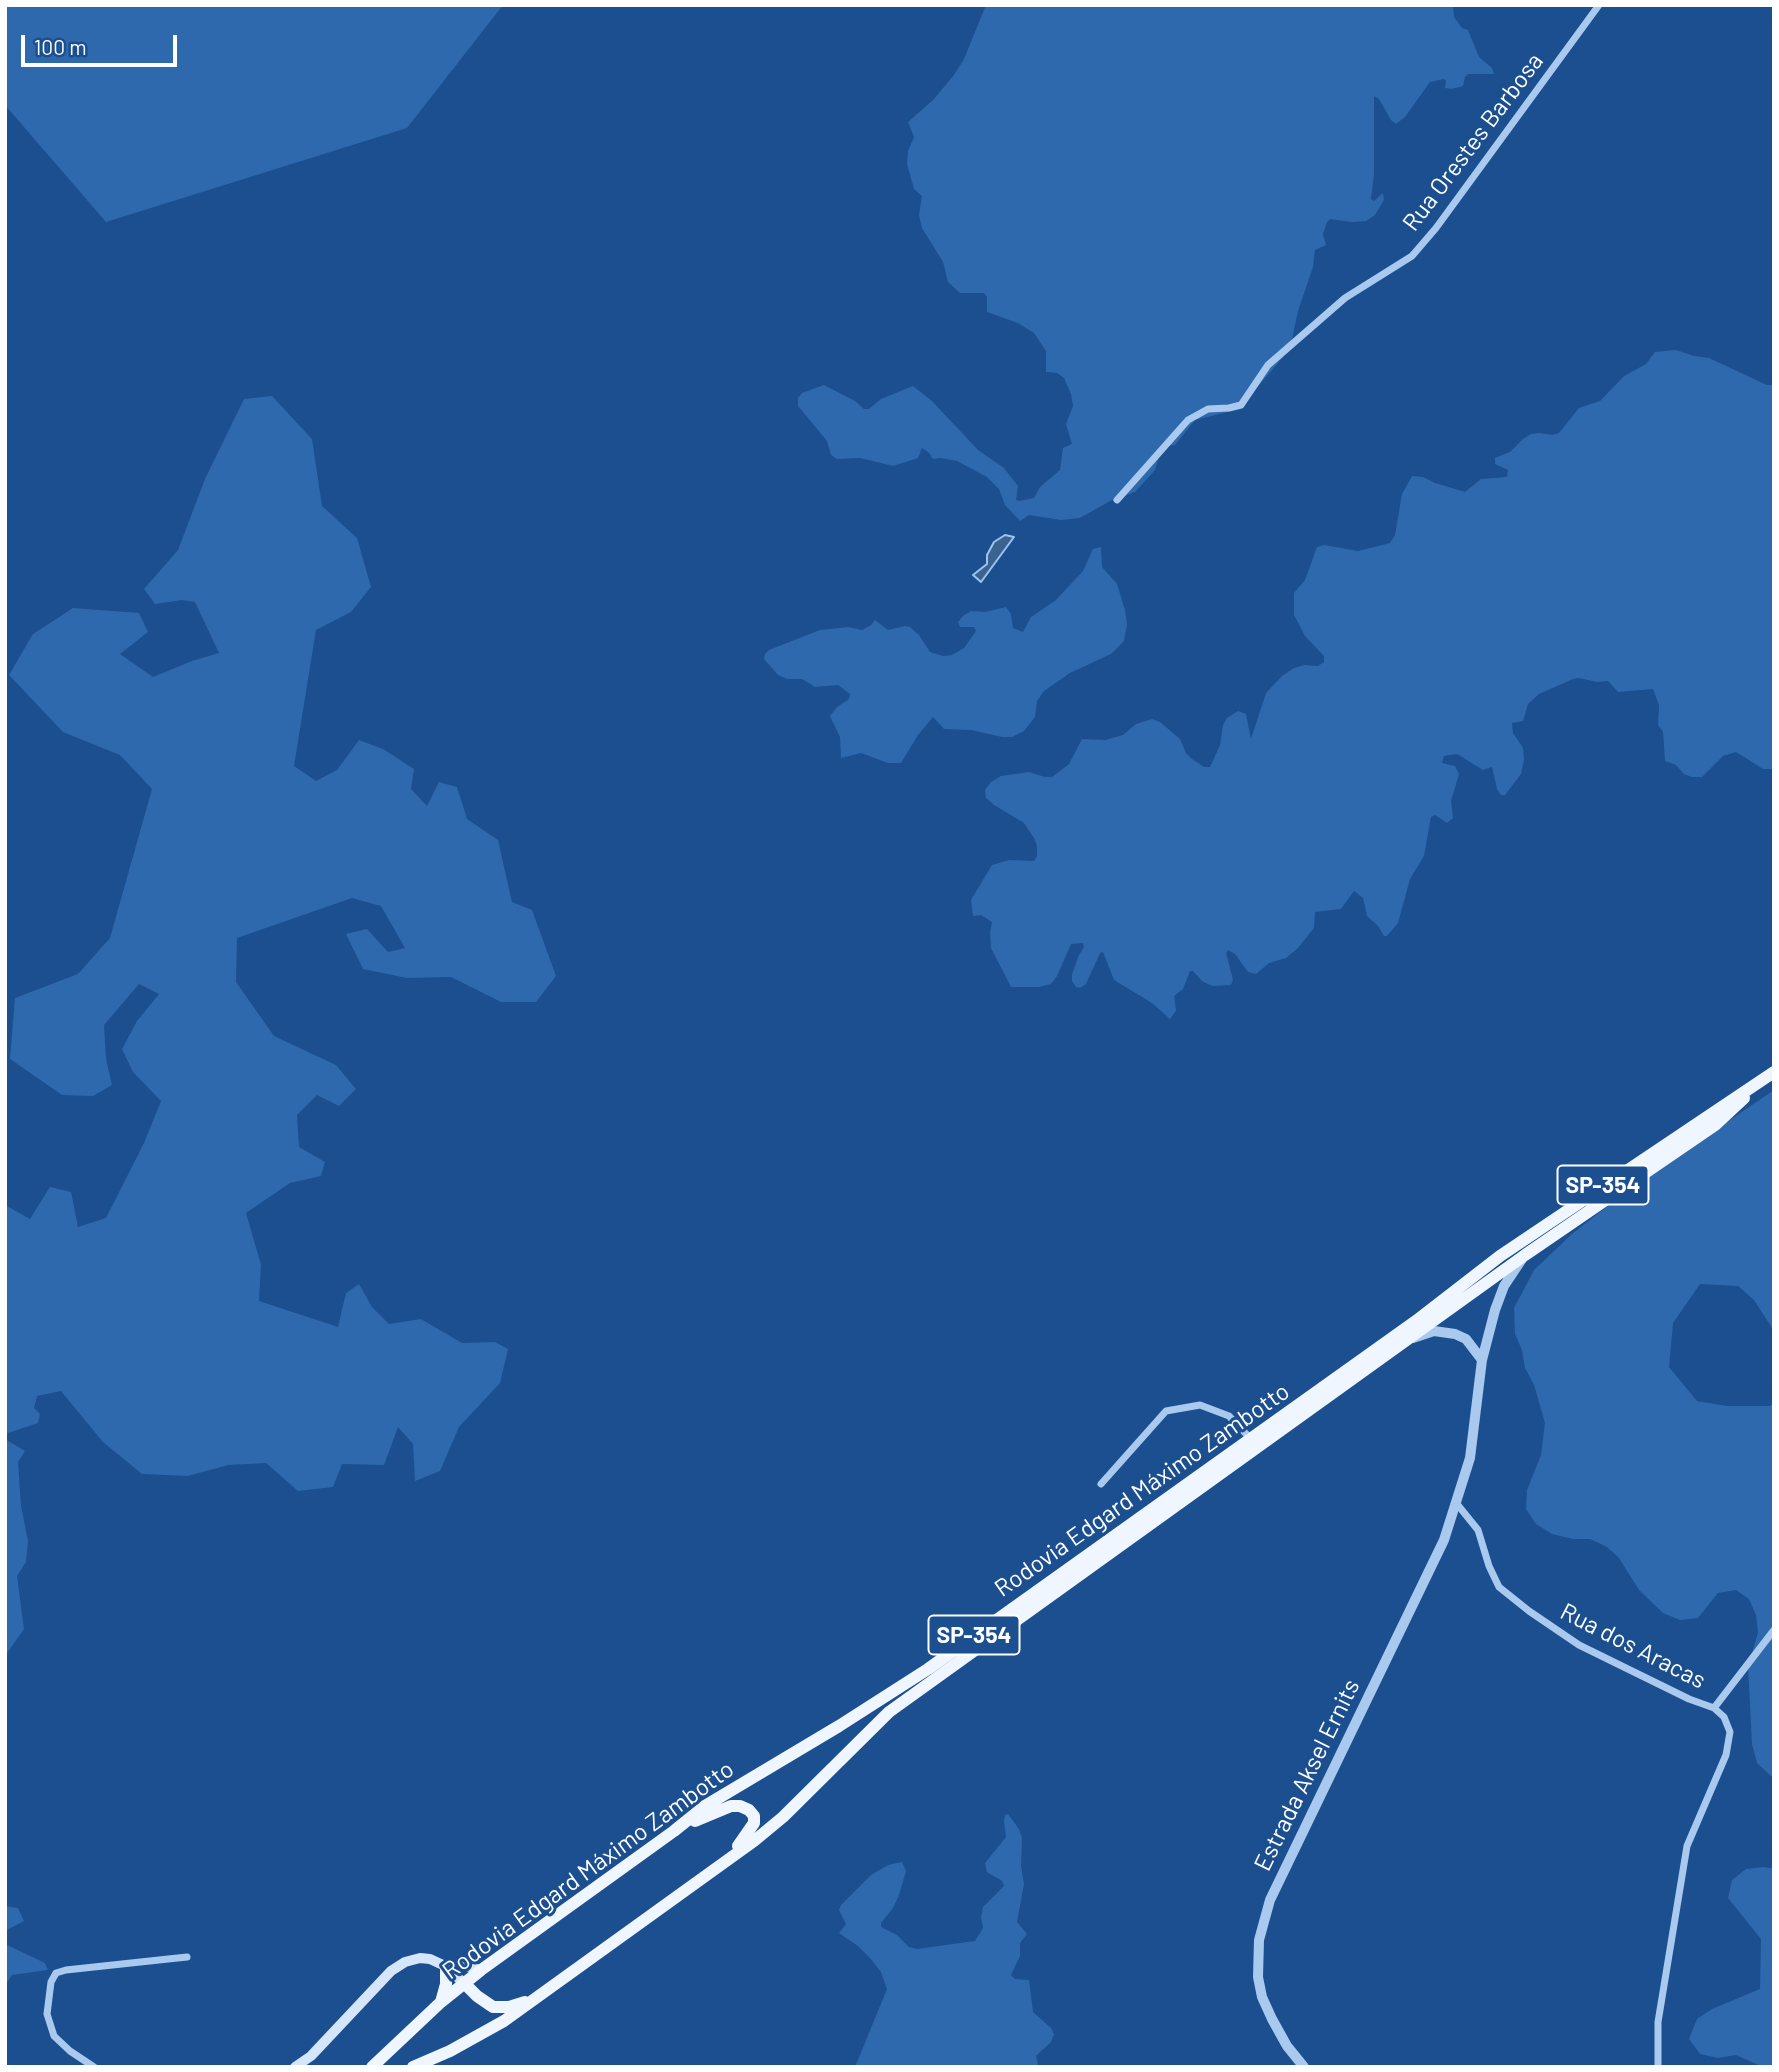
<!DOCTYPE html>
<meta charset="utf-8">
<style>
body{margin:0}
#map{position:relative;width:1779px;height:2072px;overflow:hidden;background:#1b4f8f;font-family:Barlow,sans-serif}
canvas{display:block}
.frame{position:absolute;inset:0;border:7px solid #fff;pointer-events:none}
.scale{position:absolute;left:21px;top:35px;width:156px;height:32px;box-sizing:border-box;border:4px solid #fff;border-top:0;padding-left:9px;font-size:21px;line-height:24px;white-space:nowrap;color:#fff;-webkit-text-stroke:5px #1b4f8f;paint-order:stroke}
</style>
<div id="map">
<canvas width="1779" height="2072"></canvas>
<div class="frame"></div>
<div class="scale">100 m</div>
</div>
<script>
const ctx = document.querySelector('canvas').getContext('2d');
ctx.lineJoin = 'round';
function fillPath(path, color) {
  ctx.fillStyle = color;
  ctx.fill(path, 'evenodd');
}
function toPath(rows) {
  const path = new Path2D();
  for (const r of rows) {
    path.moveTo(r[0], r[1]);
    for (let i = 2; i < r.length; i += 2) path.lineTo(r[i], r[i + 1]);
  }
  return path;
}
function trace(path, color, width, dash) {
  ctx.strokeStyle = color;
  ctx.lineWidth = width;
  ctx.lineCap = dash ? 'butt' : 'round';
  ctx.setLineDash(dash || []);
  ctx.stroke(path);
}
function write(font, color, halo, rows, align = 'center') {
  ctx.font = font + ' Barlow,sans-serif';
  ctx.lineWidth = 6;
  ctx.setLineDash([]);
  ctx.textBaseline = 'middle';
  ctx.strokeStyle = halo;
  ctx.fillStyle = color;
  for (const [text, x, y, turn = 0] of rows) {
    ctx.save();
    ctx.translate(x, y);
    ctx.rotate((+turn || 0) * Math.PI / 180);
    ctx.textAlign = isNaN(turn) ? turn : align;
    if (halo) ctx.strokeText(text, 0, 0);
    ctx.fillText(text, 0, 0);
    ctx.restore();
  }
}
fillPath(toPath([
 [5,5,503,5,407,128,106,222,5,105],
 [986,5,1453,5,1454,17,1462,28,1468,30,1479,57,1492,68,1494,74,1468,74,1465,77,1463,86,1452,89,1445,88,1446,81,1444,79,1430,82,1405,117,1396,124,1391,120,1379,99,1374,96,1374,174,1371,199,1374,201,1383,193,1384,200,1375,215,1366,221,1352,222,1330,219,1327,222,1323,234,1326,245,1315,250,1313,267,1298,311,1291,344,1285,355,1241,406,1228,412,1195,420,1175,445,1162,446,1155,470,1135,492,1110,501,1080,518,1061,520,1029,515,1020,521,1005,505,999,489,987,477,957,461,941,458,933,459,929,453,922,448,918,458,893,466,860,458,837,459,831,455,827,441,798,406,798,398,802,393,824,385,855,401,864,409,869,409,881,399,913,386,932,401,978,450,1004,468,1018,486,1016,500,1019,501,1034,498,1040,487,1060,470,1063,448,1072,444,1066,424,1073,406,1071,394,1064,378,1057,373,1046,372,1046,351,1034,333,1018,323,987,312,987,297,984,293,960,293,948,282,943,262,922,228,919,215,922,196,914,189,907,164,908,151,914,137,908,122,933,100,954,75,964,59],
 [1676,350,1694,356,1709,358,1767,385,1774,385,1774,769,1763,769,1736,752,1723,756,1702,777,1692,777,1684,774,1676,765,1665,761,1663,732,1658,725,1659,705,1653,689,1618,692,1608,681,1597,682,1579,678,1573,679,1539,694,1528,704,1523,721,1512,723,1513,733,1523,748,1524,760,1521,774,1505,795,1501,795,1497,789,1492,767,1483,770,1457,754,1444,756,1442,763,1455,766,1459,774,1451,801,1453,818,1447,823,1435,815,1431,817,1424,856,1410,879,1398,923,1387,936,1384,936,1378,926,1367,916,1363,898,1354,891,1341,909,1315,912,1314,928,1297,949,1286,958,1269,963,1256,974,1248,972,1235,954,1228,950,1226,953,1233,980,1231,985,1212,986,1202,981,1193,971,1190,971,1183,989,1174,996,1176,1011,1170,1019,1152,1003,1114,980,1103,952,1100,953,1086,984,1080,988,1076,987,1072,981,1072,974,1079,955,1084,947,1083,943,1071,944,1057,976,1051,984,1039,987,1011,987,991,948,990,933,992,922,981,915,973,916,971,900,992,865,1009,860,1034,861,1037,856,1037,846,1034,838,1024,823,994,805,986,798,985,790,991,782,1001,776,1029,772,1045,777,1052,777,1069,764,1082,739,1105,740,1123,735,1136,724,1152,719,1160,722,1180,739,1186,753,1192,759,1204,767,1210,767,1220,745,1223,725,1227,718,1238,711,1246,714,1251,739,1266,693,1282,676,1294,668,1304,665,1318,666,1324,662,1324,656,1305,636,1294,615,1294,593,1305,580,1317,547,1324,545,1358,551,1390,543,1395,535,1402,494,1412,476,1423,477,1435,483,1465,492,1481,479,1507,477,1508,470,1495,464,1495,458,1510,452,1523,439,1531,434,1539,433,1553,435,1559,433,1579,408,1600,401,1624,376,1646,364,1655,352],
 [272,396,312,439,322,506,357,538,371,587,351,612,316,630,294,766,316,781,337,770,359,740,383,749,414,769,411,789,427,806,439,782,457,787,467,819,498,840,512,902,532,910,556,976,536,1002,501,1002,451,977,407,978,363,969,346,934,367,929,388,952,405,948,381,906,352,898,237,938,236,982,274,1036,336,1065,356,1089,339,1106,317,1095,297,1115,299,1147,325,1162,321,1176,290,1183,246,1213,261,1265,259,1301,338,1327,346,1293,359,1284,372,1307,389,1324,421,1319,462,1343,495,1342,508,1349,500,1383,459,1427,440,1471,415,1481,413,1444,398,1427,384,1465,342,1464,333,1487,298,1491,266,1463,228,1465,188,1476,142,1474,103,1442,61,1391,37,1396,34,1408,40,1414,38,1423,5,1434,5,1205,30,1219,50,1187,71,1192,78,1227,106,1218,144,1143,161,1101,133,1072,122,1049,137,1021,159,994,139,984,104,1025,106,1059,112,1085,93,1096,62,1095,10,1059,15,998,78,974,110,938,152,789,120,755,63,732,9,675,33,634,73,608,139,613,148,632,120,654,153,677,192,661,219,653,195,602,182,600,155,604,144,589,178,550,205,479,244,399],
 [1101,547,1102,567,1117,584,1125,610,1127,624,1124,641,1111,654,1070,673,1044,691,1037,701,1035,717,1024,731,1012,737,1002,737,971,730,944,729,933,717,918,735,901,763,888,763,861,753,841,758,840,737,830,716,837,707,849,699,850,694,838,685,815,687,802,679,787,679,778,675,764,659,765,654,769,650,820,630,848,627,862,630,871,625,875,620,888,630,905,626,910,627,919,635,930,652,943,656,952,655,964,648,976,631,974,627,960,627,958,622,963,616,971,611,985,612,1006,607,1011,614,1013,628,1023,632,1031,617,1056,600,1083,571,1093,549],
 [1774,1090,1774,1331,1754,1300,1738,1286,1700,1284,1673,1323,1669,1367,1697,1401,1727,1406,1770,1406,1774,1403,1774,1779,1757,1763,1752,1744,1748,1666,1758,1633,1756,1615,1749,1599,1736,1590,1718,1593,1698,1618,1680,1620,1663,1613,1639,1590,1619,1558,1607,1547,1590,1539,1573,1539,1552,1534,1536,1524,1526,1509,1527,1490,1541,1455,1545,1423,1534,1385,1525,1368,1522,1350,1515,1334,1514,1308,1534,1270,1572,1234,1636,1184],
 [5,1439,25,1451,18,1462,21,1506,28,1541,26,1562,17,1576,24,1629,5,1656],
 [1008,1814,1019,1829,1022,1838,1021,1866,1024,1884,1017,1922,1027,1934,1020,1943,1020,1956,1011,1975,1015,1979,1029,1980,1033,2012,1051,2028,1054,2034,1051,2042,1036,2056,1038,2065,1032,2067,855,2067,887,1989,881,1972,870,1958,858,1946,839,1933,846,1924,839,1910,841,1905,871,1875,888,1865,902,1862,906,1871,899,1895,893,1908,881,1923,881,1927,897,1935,909,1947,917,1949,975,1941,983,1928,981,1917,983,1907,1004,1886,1002,1881,987,1872,985,1863,1006,1837,1004,1821,1005,1815],
 [1764,1867,1774,1869,1774,2067,1763,2067,1736,2055,1718,2058,1700,2054,1689,2039,1697,2019,1712,2009,1760,1989,1761,1939,1728,1898,1732,1880,1746,1869],
 [5,1906,18,1908,24,1921,5,1931],
 [5,1944,45,1963,48,1970,12,1975,5,1985]
]), '#2e69ad');
const water = toPath([
 [1005,535,1014,537,981,582,973,575,987,564,987,555,994,542,1005,535]
]);
fillPath(water, '#3c6290');
trace(water, '#9cc4f0', 2);
trace(toPath([
 [1117,500,1188,420,1208,409,1229,408,1241,405,1268,365,1283,352,1345,298,1412,256,1436,228,1599,5],
 [1101,1484,1166,1411,1200,1405,1229,1416,1250,1438],
 [1457,1504,1478,1530,1489,1566,1499,1587,1529,1611,1579,1645,1689,1699,1714,1708,1724,1717,1730,1732,1726,1755,1687,1846,1658,2022,1658,2067],
 [1714,1708,1774,1630],
 [94,2067,70,2051,54,2036,47,2014,51,1982,56,1973,66,1970,187,1957]
]), '#a9c9ee', 7);
trace(toPath([
 [1413,1338,1434,1331,1455,1334,1466,1339,1482,1360],
 [1304,2067,1287,2046,1272,2019,1262,1997,1258,1977,1259,1940,1270,1900,1444,1540,1470,1458,1482,1360,1495,1310,1504,1286,1522,1259]
]), '#a9c9ee', 10);
trace(toPath([
 [443,1965,462,1965,481,1970],
 [295,2067,311,2056,391,1971,405,1962,420,1958,430,1959,443,1965,464,1983]
]), '#d6e6fa', 10);
trace(toPath([
 [695,1821,731,1806,740,1806,749,1810,754,1816,754,1823,738,1846],
 [464,1983,477,1996,493,2007,509,2007,525,2002],
 [441,2002,446,1984,446,1967],
 [372,2067,441,2002,481,1970,674,1831,705,1806,839,1726,928,1669,1416,1321,1500,1256,1774,1072],
 [413,2067,450,2051,504,2021,754,1841,783,1817,889,1712,1525,1255,1715,1125,1744,1098]
]), '#f0f6ff', 12);
for (const [x, y, w] of [
 [1603,1185,91],
 [974,1635,91]
]) {
  const box = new Path2D();
  box.roundRect(x - w / 2, y - 19.5, w, 39, 5);
  ctx.fillStyle = '#1b4f8f';
  ctx.fill(box);
  trace(box, '#fff', 2);
}
write('bold 23px', '#fff', null, [
 ["SP-354",1603,1185],
 ["SP-354",974,1635]
]);
write('24px', '#fff', '#1b4f8f', [
 ["Rua Orestes Barbosa",1473,142,-53],
 ["Rodovia Edgard Máximo Zambotto",1142,1490,-35],
 ["Rua dos Aracas",1633,1646,27],
 ["Estrada Aksel Ernits",1307,1775,-64],
 ["Rodovia Edgard Máximo Zambotto",588,1870,-36]
]);
</script>
